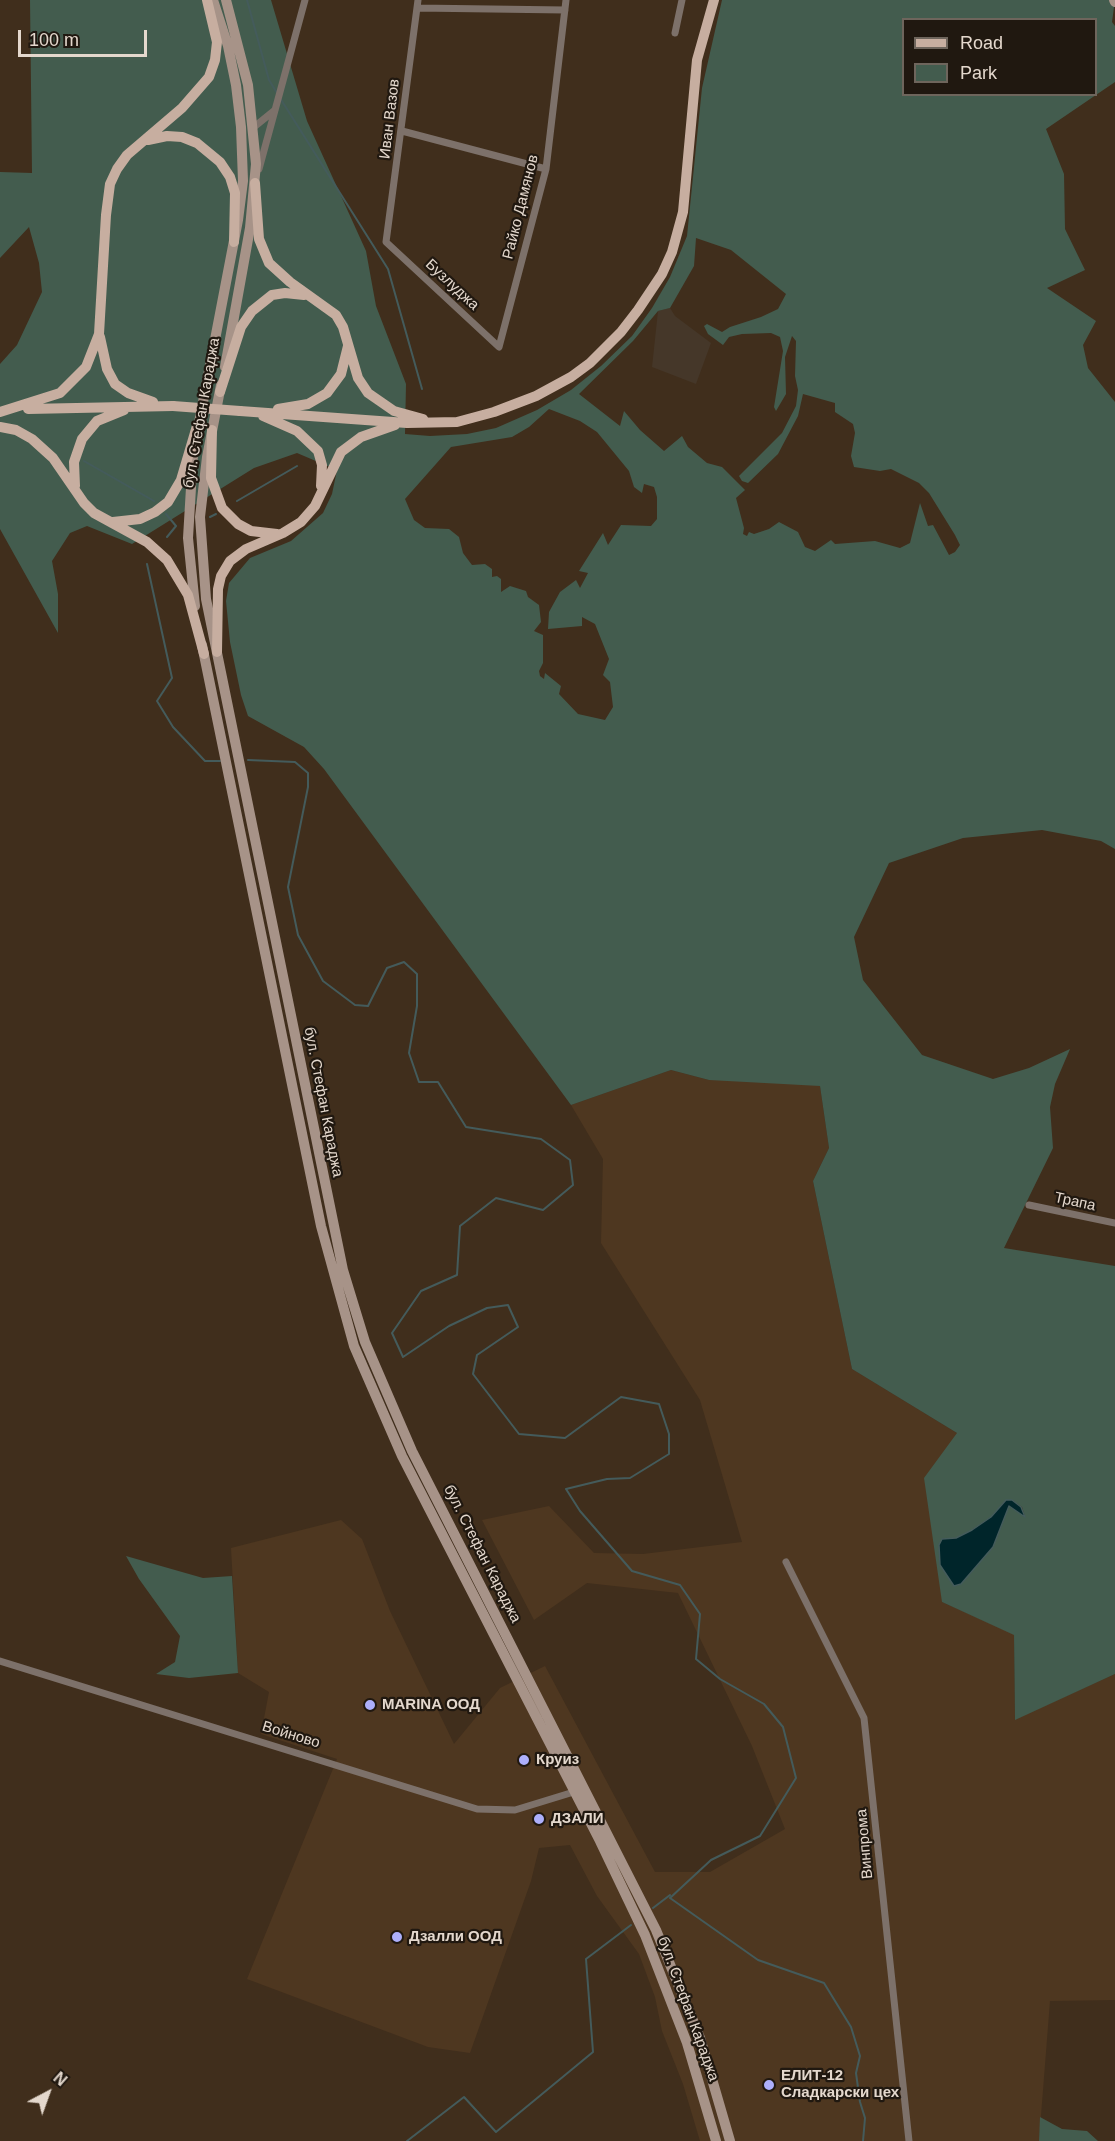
<!DOCTYPE html>
<meta charset="utf-8">
<style>
body{margin:0}
#map{position:relative;width:1115px;height:2141px;overflow:hidden;background:#402e1c;font-family:Helvetica,sans-serif}
canvas{display:block}
.legend{position:absolute;left:902px;top:18px;width:195px;height:78px;box-sizing:border-box;background:#201810;border:2px solid #6e655c;margin:0;padding:8px 10px;list-style:none;font-size:18px;color:#e4d8cd}
.legend li{display:flex;align-items:center;gap:12px;height:30px}
.legend b{width:30px;border:2px solid #6e655c}
.north{position:absolute;left:18px;top:2063px;width:60px;height:60px;-webkit-text-stroke:4px #201810;paint-order:stroke;rotate:41deg;font-size:16px;font-weight:700;line-height:24px;text-align:center;color:#e4d8cd}
.north::after{content:'';display:block;margin:auto;width:21px;height:27px;background:#e4d8cd;clip-path:polygon(50% 0,100% 100%,50% 72%,0 100%)}
.scale{position:absolute;left:18px;top:30px;width:129px;height:27px;box-sizing:border-box;border:3px solid #e4d8cd;border-top:0;padding-left:8px;font-size:18px;line-height:21px;white-space:nowrap;color:#e4d8cd;-webkit-text-stroke:4px #201810;paint-order:stroke}
</style>
<div id="map">
<canvas width="1115" height="2141"></canvas>
<ul class="legend">
<li><b style="height:8px;background:#c7aea0"></b>Road</li>
<li><b style="height:16px;background:#435c4e"></b>Park</li>
</ul>
<div class="north">N</div>
<div class="scale">100 m</div>
</div>
<script>
const ctx = document.querySelector('canvas').getContext('2d');
ctx.lineJoin = 'round';
function fillPath(path, color) {
  ctx.fillStyle = color;
  ctx.fill(path, 'evenodd');
}
function toPath(rows) {
  const path = new Path2D();
  for (const r of rows) {
    path.moveTo(r[0], r[1]);
    for (let i = 2; i < r.length; i += 2) path.lineTo(r[i], r[i + 1]);
  }
  return path;
}
function trace(path, color, width, dash) {
  ctx.strokeStyle = color;
  ctx.lineWidth = width;
  ctx.lineCap = dash ? 'butt' : 'round';
  ctx.setLineDash(dash || []);
  ctx.stroke(path);
}
function write(font, color, halo, rows, align = 'center') {
  ctx.font = font + ' Helvetica,sans-serif';
  ctx.lineWidth = 4.5;
  ctx.setLineDash([]);
  ctx.textBaseline = 'middle';
  ctx.strokeStyle = halo;
  ctx.fillStyle = color;
  for (const [text, x, y, turn = 0] of rows) {
    ctx.save();
    ctx.translate(x, y);
    ctx.rotate((+turn || 0) * Math.PI / 180);
    ctx.textAlign = isNaN(turn) ? turn : align;
    if (halo) ctx.strokeText(text, 0, 0);
    ctx.fillText(text, 0, 0);
    ctx.restore();
  }
}
fillPath(toPath([
 [670,308,675,316,711,343,696,384,652,367,658,311]
]), '#453729');
fillPath(toPath([
 [671,1070,709,1080,778,1072,820,1086,829,1148,813,1181,852,1369,957,1433,942,1602,1014,1634,1015,1719,1115,1674,1115,2000,1050,2001,1039,2141,700,2141,683,2084,662,2031,655,1997,639,1954,597,1896,570,1845,539,1848,531,1881,470,2053,428,2047,247,1979,337,1759,261,1734,269,1692,238,1673,231,1548,341,1520,362,1539,390,1611,454,1744,500,1688,545,1666,655,1872,710,1872,785,1829,752,1746,678,1593,587,1583,534,1620,482,1520,549,1506,594,1553,643,1554,742,1542,700,1400,601,1243,603,1159,571,1105]
]), '#4e3720');
fillPath(toPath([
 [30,0,271,0,307,121,366,251,376,306,406,384,405,434,430,436,467,434,496,428,537,410,571,390,601,366,632,336,652,308,670,277,687,236,702,88,722,0,1115,0,1112,22,1115,26,1115,82,1046,129,1064,174,1065,229,1085,270,1047,288,1096,321,1083,345,1088,368,1115,402,1115,849,1101,841,1042,830,963,838,889,863,854,937,863,980,922,1055,993,1079,1029,1068,1070,1049,1055,1084,1050,1107,1053,1148,1004,1248,1115,1266,1115,1674,1015,1720,1014,1635,942,1602,924,1478,957,1433,852,1369,813,1181,829,1148,820,1086,709,1080,671,1070,571,1105,324,769,304,747,248,716,241,695,230,642,226,601,229,583,250,558,291,541,323,513,332,494,337,470,297,453,254,468,132,544,87,526,70,533,52,561,58,594,58,633,0,529,0,364,17,345,42,292,39,263,29,227,0,258,0,172,32,173],
 [904,20,1096,20,1096,94,904,94],
 [696,238,731,250,786,294,778,309,761,317,730,327,722,332,707,324,704,326,708,334,723,345,729,337,742,334,771,333,780,337,783,351,774,407,776,411,786,394,785,357,792,336,796,341,795,376,798,390,796,406,782,433,739,476,742,481,748,483,778,454,798,416,803,394,835,403,835,412,853,424,855,433,851,456,854,467,880,471,891,469,919,483,929,493,955,535,960,545,955,552,949,555,933,525,928,526,920,503,910,543,900,548,875,541,835,544,831,540,815,551,805,547,798,532,779,522,769,529,754,534,749,532,747,536,743,534,744,528,736,498,745,490,722,467,707,463,688,447,682,436,664,451,640,430,624,411,620,426,579,394,633,341,658,311,670,308,694,266],
 [549,409,580,421,597,432,629,471,634,487,642,493,644,484,654,487,657,497,657,519,651,526,621,525,608,545,603,533,579,571,588,573,580,588,576,580,560,592,549,612,548,629,582,626,582,617,595,624,609,659,603,675,610,682,613,707,605,720,578,714,559,694,561,686,545,673,544,679,540,676,539,671,543,663,543,635,534,631,541,622,539,605,528,597,526,591,510,586,501,592,501,579,497,576,492,577,492,569,485,564,472,565,463,553,459,537,449,529,425,528,414,520,405,499,451,447,512,437,529,427],
 [1006,1500,1012,1500,1022,1507,1025,1516,1009,1506,993,1547,961,1584,954,1586,940,1565,939,1545,942,1539,956,1538,972,1530,991,1517],
 [126,1556,203,1578,232,1576,238,1673,189,1678,156,1674,175,1662,180,1636,139,1579],
 [1040,2117,1062,2129,1087,2131,1098,2141,1039,2141]
]), '#435c4e');
const water = toPath([
 [1006,1500,1012,1500,1021,1507,1025,1517,1009,1506,993,1547,961,1584,954,1586,940,1565,939,1545,942,1539,956,1538,972,1530,991,1517,1006,1500]
]);
fillPath(water, '#00252a');
trace(water, '#445b5b', 1.5);
trace(toPath([
 [247,0,269,80,277,93],
 [280,98,388,269,422,389],
 [84,461,154,501],
 [237,501,297,466],
 [166,514,176,526,167,537],
 [210,517,216,514],
 [147,564,172,678,157,701,173,727,205,761,220,761],
 [248,760,295,762,308,773,308,787,288,887,298,935,323,981,355,1005,368,1006,387,968,404,962,417,974,417,1006,409,1053,419,1082,438,1082,466,1127,541,1139,570,1160,573,1185,543,1210,496,1198,460,1226,457,1275,421,1291,392,1333,403,1357,449,1326,487,1308,508,1305,518,1327,477,1355,473,1374,519,1434,565,1438,621,1397,659,1404,669,1434,669,1454,630,1478,607,1479,566,1489,580,1511,632,1571,680,1585,700,1614,696,1659,720,1679,764,1704,783,1727,796,1778,760,1836,711,1860,670,1898,758,1960,824,1983,851,2027,860,2056,856,2073,860,2102,865,2118,863,2141],
 [653,1908,670,1895],
 [407,2141,464,2097,496,2132,593,2052,586,1959,631,1925]
]), '#445b5b', 2);
trace(toPath([
 [418,0,386,242,499,347,546,169,566,0],
 [417,8,565,10],
 [675,33,682,0],
 [254,127,275,110],
 [402,131,546,169],
 [259,169,305,0],
 [1029,1205,1115,1223],
 [786,1562,864,1718,909,2141],
 [0,1661,477,1809,515,1810,577,1791]
]), '#7d716a', 7);
trace(toPath([
 [1114,0,1115,2],
 [225,367,250,228,256,164,248,85,226,0],
 [221,385,207,457,200,517,206,599,343,1270,365,1342,412,1451,656,1930,700,2038,730,2141],
 [195,606,188,538,193,454,238,220,243,181,241,127,236,85,228,46,213,0],
 [202,645,321,1226,354,1346,402,1456,600,1841,645,1935,687,2043,716,2141]
]), '#a79388', 10);
trace(toPath([
 [148,140,167,136,182,137,197,143,220,162,230,177,235,193,234,242],
 [255,183,259,239,269,263,290,282,336,315,343,327,358,378,368,393,394,411,423,419],
 [100,337,107,369,115,384,128,393,153,402],
 [220,392,241,327,252,311,272,295,285,293,304,295],
 [28,409,173,406],
 [278,409,308,404,327,393,341,374,348,346],
 [240,411,407,423,457,422,494,412,536,396,571,377,590,363,621,332,638,310,662,274,672,252,683,212,697,60,714,0],
 [0,412,60,393,86,367,99,334,106,215,110,184,117,169,127,155,182,108,209,77,215,60,217,42,207,0],
 [263,416,297,431,318,451,322,465,321,486],
 [0,427,16,430,32,439,53,458,84,503,94,513,147,542,167,560,188,595,204,654],
 [212,430,211,478,222,508,238,524,251,531,277,534],
 [75,486,74,462,82,439,97,421,124,410],
 [113,522,140,519,155,512,168,502,181,480,197,426],
 [217,652,218,589,221,576,230,561,246,549,283,533,301,522,315,506,341,452,361,437,395,425]
]), '#c7aea0', 10);
trace(toPath([
 [173,406,240,411]
]), '#c7aea0', 10);
for (const [x, y, r, color] of [
 [370,1705,6,"#adaffb"],
 [524,1760,6,"#adaffb"],
 [539,1819,6,"#adaffb"],
 [397,1937,6,"#adaffb"],
 [769,2085,6,"#adaffb"]
]) {
  const dot = new Path2D();
  dot.arc(x, y, r, 0, 2 * Math.PI);
  ctx.fillStyle = color;
  ctx.fill(dot);
  trace(dot, '#201810', 2);
}
write('15px', '#e4d8cd', '#201810', [
 ["Иван Вазов",390,119,-83],
 ["Райко Дамянов",521,207,-76],
 ["Бузлуджа",452,285,43],
 ["бул. Стефан Караджа",202,413,-80],
 ["бул. Стефан Караджа",323,1102,79],
 ["Трапа",1075,1202,12],
 ["бул. Стефан Караджа",482,1554,63],
 ["Войново",291,1735,17],
 ["Винпрома",865,1844,-95],
 ["бул. Стефан Караджа",688,2009,70]
]);
write('bold 15px', '#e4d8cd', '#201810', [
 ["MARINA ООД",382,1705],
 ["Круиз",536,1760],
 ["ДЗАЛИ",551,1819],
 ["Дзалли ООД",409,1937],
 ["ЕЛИТ-12",781,2076],
 ["Сладкарски цех",781,2093]
], 'left');
</script>
